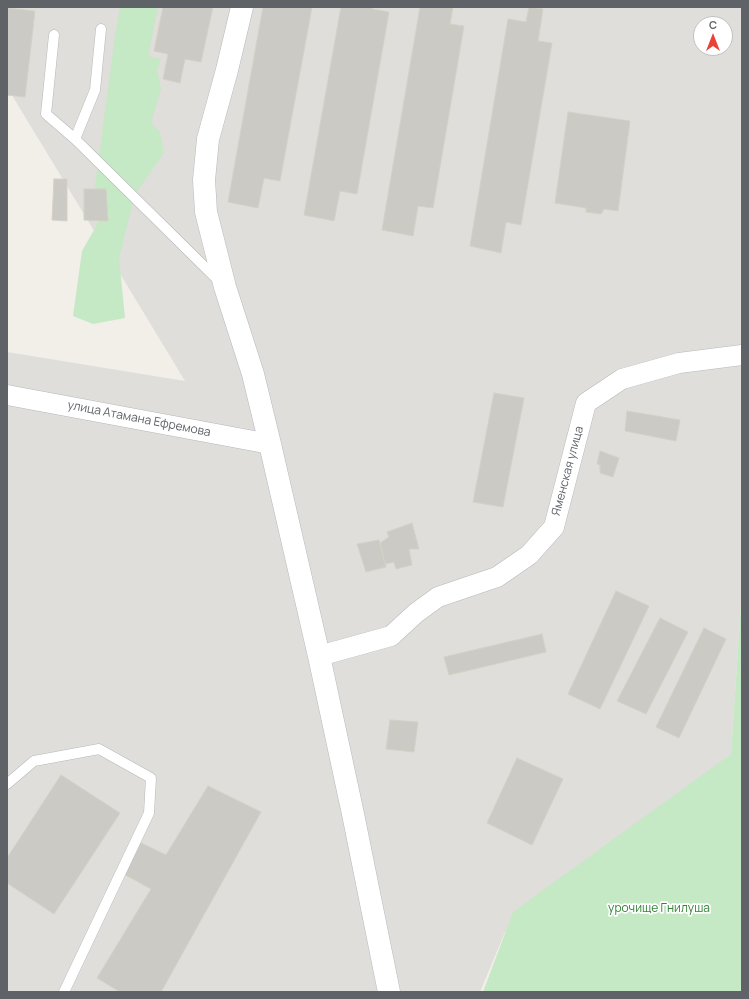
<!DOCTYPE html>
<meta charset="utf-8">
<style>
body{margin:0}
#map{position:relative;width:749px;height:999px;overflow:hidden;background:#f1efe8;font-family:Manrope,sans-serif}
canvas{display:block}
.frame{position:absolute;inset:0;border:8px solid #5f6368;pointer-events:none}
.north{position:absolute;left:693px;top:16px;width:40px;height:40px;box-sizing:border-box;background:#fff;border:1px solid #bfc1c3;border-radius:50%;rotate:0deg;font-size:11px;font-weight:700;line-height:16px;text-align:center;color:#5f6368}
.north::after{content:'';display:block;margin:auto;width:14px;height:18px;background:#ea4335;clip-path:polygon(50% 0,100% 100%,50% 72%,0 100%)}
</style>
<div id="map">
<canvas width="749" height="999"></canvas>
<div class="frame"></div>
<div class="north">С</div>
</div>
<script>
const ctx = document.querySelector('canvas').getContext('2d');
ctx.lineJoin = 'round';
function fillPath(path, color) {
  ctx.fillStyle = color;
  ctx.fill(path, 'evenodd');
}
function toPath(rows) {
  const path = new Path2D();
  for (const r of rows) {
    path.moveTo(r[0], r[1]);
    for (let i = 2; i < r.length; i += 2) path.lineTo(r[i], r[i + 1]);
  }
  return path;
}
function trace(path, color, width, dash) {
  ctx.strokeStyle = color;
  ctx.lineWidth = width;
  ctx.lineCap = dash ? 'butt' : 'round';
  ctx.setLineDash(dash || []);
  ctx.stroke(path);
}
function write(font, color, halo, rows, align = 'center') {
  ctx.font = font + ' Manrope,sans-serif';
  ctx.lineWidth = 3.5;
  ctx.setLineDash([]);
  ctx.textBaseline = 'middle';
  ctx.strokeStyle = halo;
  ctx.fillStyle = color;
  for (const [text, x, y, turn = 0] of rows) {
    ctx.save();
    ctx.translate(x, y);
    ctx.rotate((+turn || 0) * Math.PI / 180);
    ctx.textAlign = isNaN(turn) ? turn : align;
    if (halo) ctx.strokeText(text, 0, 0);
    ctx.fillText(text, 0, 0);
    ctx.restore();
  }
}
fillPath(toPath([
 [7,7,742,7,742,589,731,754,505,932,480,992,7,992,7,352,185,381,7,87],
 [701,24,725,24,725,48,701,48]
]), '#e0deda');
fillPath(toPath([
 [120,7,158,7,148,56,161,59,157,71,161,89,151,123,160,132,164,153,135,194,119,258,125,318,93,324,73,316,82,251,106,209,95,186,115,36],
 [742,589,742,992,483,992,513,912,731,754]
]), '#c5e8c5');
const building = toPath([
 [163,7,213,7,201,62,185,59,180,83,163,79,168,54,154,51,163,7],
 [263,7,312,7,280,181,264,178,258,208,228,202,263,7],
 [341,7,372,7,372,9,389,12,357,194,340,191,334,221,304,215,341,7],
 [420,7,453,7,450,24,464,26,433,208,418,206,413,236,382,230,420,7],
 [529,7,543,9,538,41,552,43,521,225,506,222,501,253,470,246,508,19,526,22,529,7],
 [7,8,35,11,25,97,7,95,7,8],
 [568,112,630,121,618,211,604,209,601,214,586,212,586,208,555,203,568,112],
 [54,179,67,179,67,221,52,220,54,179],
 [84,189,106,189,108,221,84,220,84,189],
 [494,393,524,398,503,507,473,502,494,393],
 [627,411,680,420,676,441,625,431,627,411],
 [600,451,619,458,613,477,600,473,600,465,597,464,600,451],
 [412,523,419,549,409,549,412,565,396,569,394,562,385,564,380,543,389,537,387,532,412,523],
 [379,540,386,567,366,572,357,544,379,540],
 [616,591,649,606,600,709,568,694,616,591],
 [660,618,688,632,646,714,617,701,660,618],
 [704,628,726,639,679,738,656,727,704,628],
 [542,634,546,652,449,675,444,657,542,634],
 [390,720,418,722,414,752,386,749,390,720],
 [517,758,563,779,532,845,487,823,517,758],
 [61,775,120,813,54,914,7,883,7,858,61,775],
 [208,786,261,812,161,992,120,992,97,978,151,889,122,873,139,842,166,855,208,786]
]);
fillPath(building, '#cccac5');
trace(building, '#d6d1c6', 1);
const lane = toPath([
 [101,29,95,90,75,139,218,280],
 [54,35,46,114,75,139],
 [7,784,34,761,99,749,151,778,149,813,64,992]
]);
const street = toPath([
 [7,395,270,444],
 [319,656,391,636,416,613,438,597,497,577,529,555,554,527,586,403,622,379,679,363,742,355]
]);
const secondary = toPath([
 [242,7,227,70,208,139,204,180,206,212,225,287,253,374,270,444,319,656,353,814,389,992]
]);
trace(lane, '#b5b8bc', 11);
trace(street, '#b5b8bc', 21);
trace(secondary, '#b6babf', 23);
trace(lane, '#fff', 10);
trace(street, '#fff', 20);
trace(secondary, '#fff', 22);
write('12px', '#5f6368', '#fff', [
 ["улица Атамана Ефремова",139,419,11],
 ["Яменская улица",568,471,-75]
]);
write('12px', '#348238', '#fff', [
 ["урочище Гнилуша",659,909]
]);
</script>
